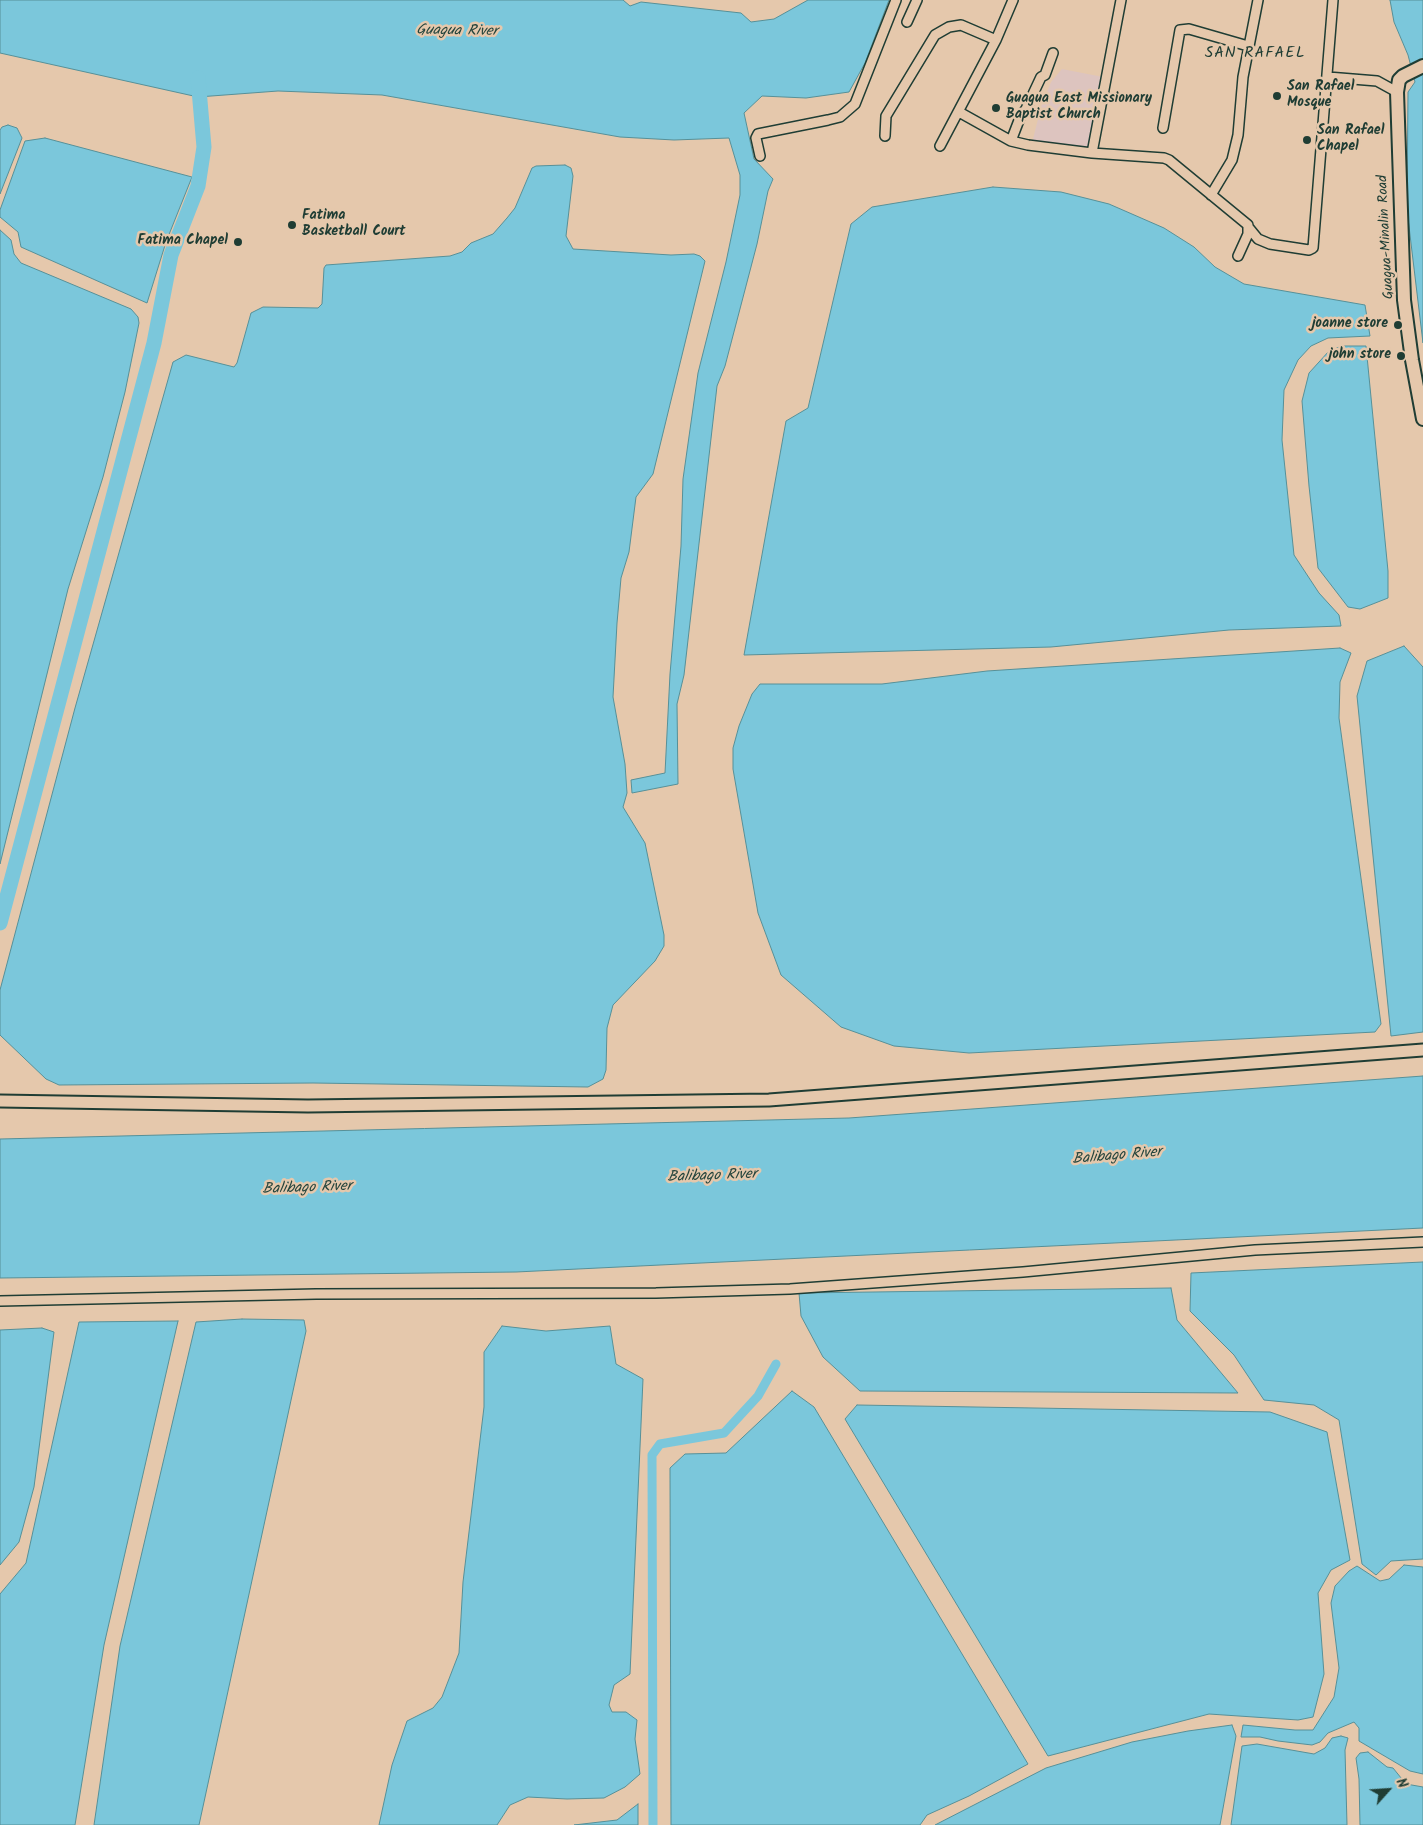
<!DOCTYPE html>
<style>
body{margin:0}
#map{position:relative;width:1423px;height:1825px;overflow:hidden;background:#e5c8ac;font-family:Kalam,sans-serif}
canvas{display:block}
.north{position:absolute;left:1363px;top:1765px;width:50px;height:50px;-webkit-text-stroke:4px #e5c8ac;paint-order:stroke;rotate:64deg;font-size:14px;font-weight:700;line-height:20px;text-align:center;color:#1f3d34}
.north::after{content:'';display:block;margin:auto;width:18px;height:22px;background:#1f3d34;clip-path:polygon(50% 0,100% 100%,50% 72%,0 100%)}
</style>
<div id="map">
<canvas width="1423" height="1825"></canvas>
<div class="north">N</div>
</div>
<script>
const ctx = document.querySelector('canvas').getContext('2d');
ctx.lineJoin = 'round';
function fillPath(path, color) {
  ctx.fillStyle = color;
  ctx.fill(path, 'evenodd');
}
function toPath(rows) {
  const path = new Path2D();
  for (const r of rows) {
    path.moveTo(r[0], r[1]);
    for (let i = 2; i < r.length; i += 2) path.lineTo(r[i], r[i + 1]);
  }
  return path;
}
function trace(path, color, width, dash) {
  ctx.strokeStyle = color;
  ctx.lineWidth = width;
  ctx.lineCap = dash ? 'butt' : 'round';
  ctx.setLineDash(dash || []);
  ctx.stroke(path);
}
function write(font, color, halo, rows, align = 'center') {
  ctx.font = font + ' Kalam,sans-serif';
  ctx.lineWidth = 5;
  ctx.setLineDash([]);
  ctx.textBaseline = 'middle';
  ctx.strokeStyle = halo;
  ctx.fillStyle = color;
  for (const [text, x, y, turn = 0] of rows) {
    ctx.save();
    ctx.translate(x, y);
    ctx.rotate((+turn || 0) * Math.PI / 180);
    ctx.textAlign = isNaN(turn) ? turn : align;
    if (halo) ctx.strokeText(text, 0, 0);
    ctx.fillText(text, 0, 0);
    ctx.restore();
  }
}
fillPath(toPath([
 [1062,69,1103,77,1090,151,1032,143,1041,107,1051,82]
]), '#ddc4bf');
const water = toPath([
 [0,0,623,0,630,6,641,2,741,13,751,22,774,19,808,0,889,0,865,63,849,92,806,98,762,96,744,113,754,159,773,179,768,191,757,244,725,366,717,386,684,675,677,704,678,784,632,793,631,780,665,773,670,674,681,546,683,479,698,373,726,262,740,195,740,175,729,138,674,140,620,137,382,95,278,91,198,97,0,53,0,0],
 [1390,0,1423,0,1423,343,1407,210,1408,92,1415,82,1408,55,1394,22,1390,0],
 [8,125,17,128,22,138,0,194,0,130,2,127,8,125],
 [45,138,192,177,166,242,147,303,21,247,18,232,0,217,0,210,25,141,45,138],
 [565,165,571,168,573,176,566,236,573,249,671,255,694,254,700,256,705,261,653,474,636,497,629,552,621,578,617,623,613,697,625,764,627,793,623,807,645,843,664,935,664,946,655,961,613,1005,607,1028,606,1070,603,1079,588,1087,313,1083,59,1085,46,1079,0,1035,0,990,75,708,173,362,186,355,234,367,237,363,251,313,263,307,318,308,322,304,324,268,326,265,450,256,462,252,471,243,493,234,507,218,515,208,532,168,536,166,565,165],
 [993,187,1061,192,1109,204,1164,228,1194,247,1215,267,1244,284,1365,305,1370,336,1328,338,1311,346,1298,360,1284,390,1282,440,1294,555,1319,593,1339,615,1341,626,1229,630,1051,647,744,655,786,421,808,408,851,224,872,207,993,187],
 [0,230,11,240,14,254,21,263,131,309,138,317,139,323,125,392,103,477,68,589,0,864,0,230],
 [1342,346,1366,346,1388,571,1388,598,1360,609,1348,607,1318,568,1309,486,1302,401,1309,373,1329,351,1342,346],
 [1404,646,1423,667,1423,1032,1391,1036,1357,696,1367,661,1404,646],
 [1340,648,1351,653,1340,682,1339,718,1381,1024,1375,1032,969,1053,894,1046,841,1027,781,975,758,913,733,769,733,748,739,726,752,694,760,684,882,684,987,671,1340,648],
 [1423,1076,1423,1228,516,1272,0,1278,0,1139,849,1118,1423,1076],
 [1423,1262,1423,1559,1391,1561,1376,1575,1362,1564,1339,1420,1314,1405,1264,1400,1234,1355,1190,1311,1191,1273,1423,1262],
 [1171,1288,1177,1320,1238,1393,860,1391,823,1357,801,1316,799,1293,1171,1288],
 [242,1319,304,1320,306,1331,199,1825,94,1825,120,1646,196,1322,242,1319],
 [178,1321,104,1645,75,1825,0,1825,0,1594,26,1563,79,1322,178,1321],
 [502,1326,546,1331,610,1326,616,1364,643,1379,630,1674,614,1685,609,1705,612,1712,626,1712,637,1720,635,1739,640,1774,625,1787,604,1798,567,1799,528,1797,510,1805,497,1825,379,1825,392,1765,407,1721,433,1708,442,1697,459,1653,463,1582,484,1407,484,1352,502,1326],
 [42,1328,54,1332,34,1487,19,1542,0,1565,0,1330,42,1328],
 [792,1391,814,1407,1028,1764,969,1796,927,1815,920,1825,671,1825,670,1468,685,1454,726,1453,792,1391],
 [857,1405,1270,1412,1327,1432,1350,1560,1331,1570,1318,1593,1324,1674,1313,1717,1298,1720,1209,1714,1048,1756,845,1419,857,1405],
 [1404,1565,1423,1567,1423,1774,1410,1771,1359,1741,1359,1728,1354,1722,1328,1733,1320,1742,1312,1745,1278,1741,1260,1737,1241,1737,1243,1725,1295,1730,1313,1730,1334,1697,1339,1668,1331,1603,1335,1586,1349,1571,1357,1566,1380,1581,1389,1579,1404,1565],
 [1232,1725,1236,1736,1220,1825,935,1825,1046,1768,1132,1742,1188,1731,1232,1725],
 [1341,1736,1348,1738,1345,1750,1347,1825,1231,1825,1242,1746,1257,1744,1314,1754,1325,1748,1332,1738,1341,1736],
 [1368,1752,1387,1767,1393,1768,1406,1784,1423,1787,1423,1825,1360,1825,1359,1779,1356,1758,1360,1753,1368,1752],
 [638,1804,638,1825,574,1825,617,1820,638,1804]
]);
fillPath(water, '#7bc7db');
trace(water, '#569098', 1);
trace(toPath([
 [653,1825,652,1455,660,1444,724,1433,758,1396,776,1364]
]), '#7bc7db', 9);
trace(toPath([
 [0,923,154,343,171,255,198,186,204,147,198,78]
]), '#7bc7db', 15);
const minor = toPath([
 [907,22,917,0],
 [1328,77,1377,81,1397,92],
 [959,112,1011,141,1028,145,1092,153,1164,158,1169,160,1248,225,1248,234,1238,256],
 [1163,128,1180,30,1189,29,1248,46],
 [885,136,886,116,935,35,949,27,961,25,996,40],
 [1011,141,1021,115,1026,109,1041,77,1045,75,1053,53],
 [940,146,996,40,1013,0],
 [1092,153,1121,0],
 [760,156,756,138,758,134,828,120,840,117,855,104,896,0],
 [1211,195,1232,160,1238,135,1243,77,1258,0],
 [1249,228,1258,239,1270,244,1309,250,1313,248,1333,0],
 [0,1301,316,1294,656,1293,790,1289,1023,1272,1255,1250,1423,1242]
]);
const tertiary = toPath([
 [0,1101,308,1106,769,1100,1423,1050]
]);
const secondary = toPath([
 [1423,66,1403,76,1399,80,1397,92,1404,300,1412,360,1423,419]
]);
trace(minor, '#1f3d34', 12);
trace(tertiary, '#1f3d34', 15);
trace(secondary, '#1f3d34', 16);
trace(minor, '#e5c8ac', 9);
trace(tertiary, '#e5c8ac', 11);
trace(secondary, '#e5c8ac', 12);
for (const [x, y, r, color] of [
 [1277,96,5,"#1f3d34"],
 [996,108,5,"#1f3d34"],
 [1307,140,5,"#1f3d34"],
 [292,225,5,"#1f3d34"],
 [238,242,5,"#1f3d34"],
 [1398,325,5,"#1f3d34"],
 [1401,356,5,"#1f3d34"]
]) {
  const dot = new Path2D();
  dot.arc(x, y, r, 0, 2 * Math.PI);
  ctx.fillStyle = color;
  ctx.fill(dot);
  trace(dot, '#e5c8ac', 2);
}
write('bold 14px', '#1f3d34', '#e5c8ac', [
 ["San Rafael",1287,88],
 ["Mosque",1287,104],
 ["Guagua East Missionary",1006,100],
 ["Baptist Church",1006,116],
 ["San Rafael",1317,132],
 ["Chapel",1317,148],
 ["Fatima",302,217],
 ["Basketball Court",302,233],
 ["Fatima Chapel",228,242,"right"],
 ["joanne store",1388,325,"right"],
 ["john store",1391,356,"right"]
], 'left');
write('14px', '#1f3d34', '#e5c8ac', [
 ["Guagua-Minalin Road",1387,237,-93]
]);
write('italic 15px', '#24443c', '#e5c8ac', [
 ["Guagua River",457,32,1],
 ["Balibago River",1117,1157,-5],
 ["Balibago River",712,1177,-2],
 ["Balibago River",307,1189,-2]
]);
ctx.letterSpacing = '1px';
write('16px', '#1f3d34', '#e5c8ac', [
 ["SAN RAFAEL",1255,54]
]);
ctx.letterSpacing = '0px';
</script>
